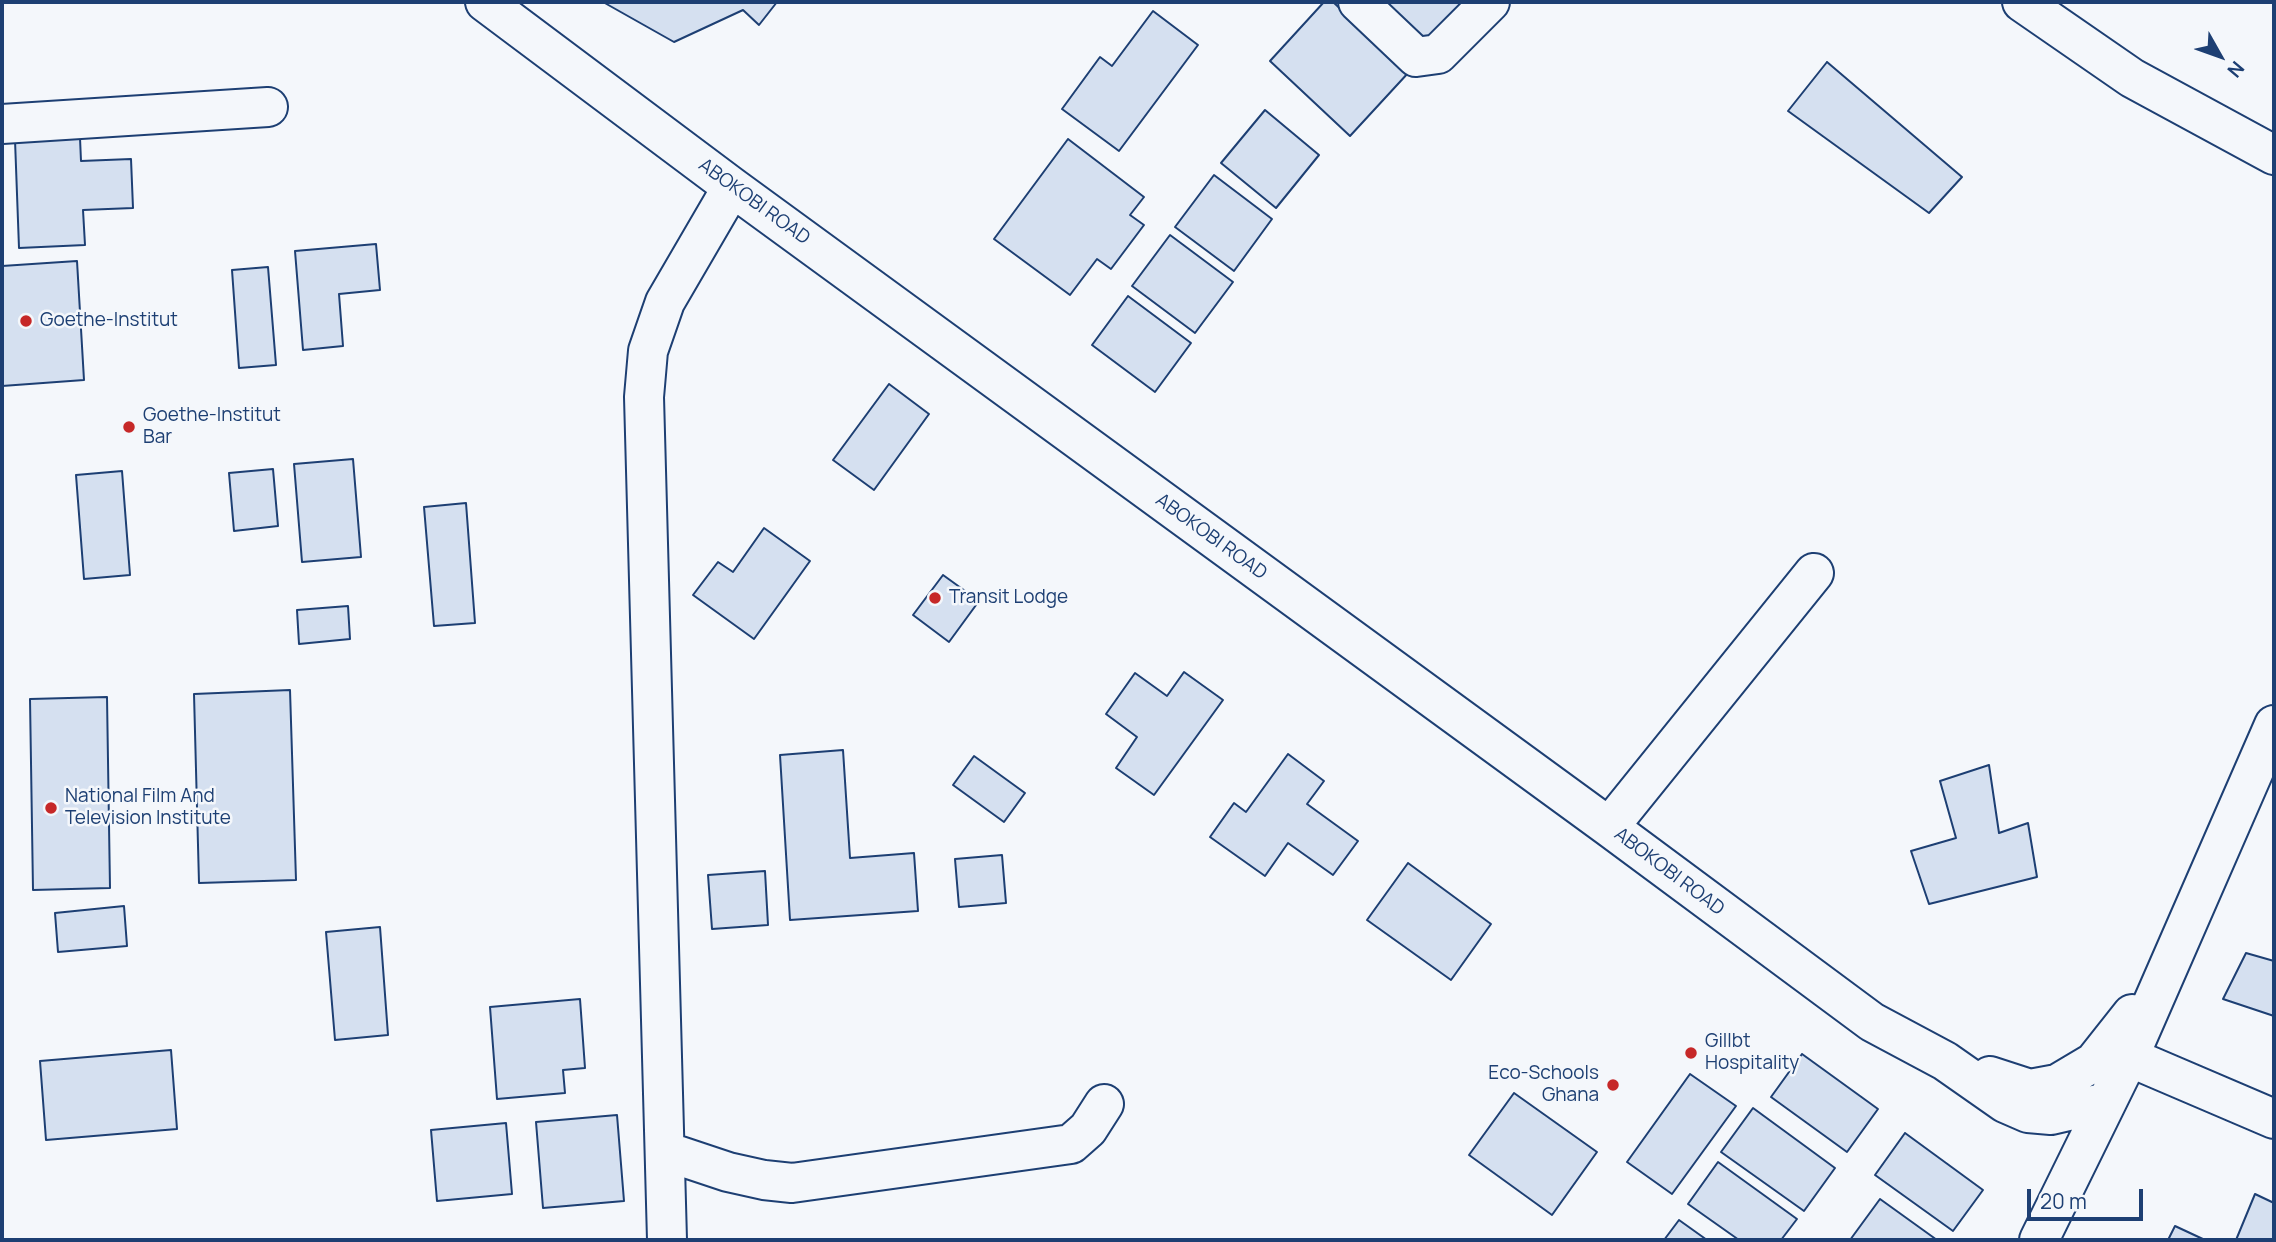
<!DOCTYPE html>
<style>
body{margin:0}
#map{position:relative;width:2276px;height:1242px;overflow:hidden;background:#f4f7fb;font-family:Manrope,sans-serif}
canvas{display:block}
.frame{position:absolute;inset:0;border:4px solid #1d3f73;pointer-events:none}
.north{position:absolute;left:2185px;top:21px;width:70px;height:70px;-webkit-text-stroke:5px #f4f7fb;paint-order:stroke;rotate:130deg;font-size:19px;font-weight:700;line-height:28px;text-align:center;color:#1d3f73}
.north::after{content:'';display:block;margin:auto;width:24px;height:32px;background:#1d3f73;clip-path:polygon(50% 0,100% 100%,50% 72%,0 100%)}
.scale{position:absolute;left:2027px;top:1189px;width:116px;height:32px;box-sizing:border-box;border:4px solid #1d3f73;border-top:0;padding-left:9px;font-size:21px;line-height:24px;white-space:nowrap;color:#1d3f73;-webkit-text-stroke:5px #f4f7fb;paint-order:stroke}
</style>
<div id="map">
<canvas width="2276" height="1242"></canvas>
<div class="frame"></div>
<div class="north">N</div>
<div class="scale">20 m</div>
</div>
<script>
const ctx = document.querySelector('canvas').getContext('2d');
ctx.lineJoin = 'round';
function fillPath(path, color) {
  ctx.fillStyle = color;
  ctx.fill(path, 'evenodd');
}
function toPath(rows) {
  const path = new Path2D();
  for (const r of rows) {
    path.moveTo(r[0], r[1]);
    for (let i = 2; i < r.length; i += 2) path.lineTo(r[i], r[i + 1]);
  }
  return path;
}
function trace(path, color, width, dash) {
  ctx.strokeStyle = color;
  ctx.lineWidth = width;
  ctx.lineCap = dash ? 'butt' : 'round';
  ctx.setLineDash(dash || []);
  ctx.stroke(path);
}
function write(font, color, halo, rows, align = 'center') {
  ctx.font = font + ' Manrope,sans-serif';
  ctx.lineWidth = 5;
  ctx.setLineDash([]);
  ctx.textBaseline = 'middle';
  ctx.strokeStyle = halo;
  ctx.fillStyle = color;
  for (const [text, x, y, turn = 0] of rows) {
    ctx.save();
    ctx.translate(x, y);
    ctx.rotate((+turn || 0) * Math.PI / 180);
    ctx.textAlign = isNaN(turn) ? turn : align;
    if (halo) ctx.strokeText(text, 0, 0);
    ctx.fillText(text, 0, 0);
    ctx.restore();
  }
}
const building = toPath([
 [603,2,777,2,759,25,743,10,674,42,603,2],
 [1324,2,1333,2,1409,72,1350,136,1270,61,1324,2],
 [1385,2,1475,2,1433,47,1385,2],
 [1153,11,1198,45,1119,151,1062,109,1100,57,1112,66,1153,11],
 [1827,62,1962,177,1929,213,1788,111,1827,62],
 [1265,110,1319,155,1276,208,1221,163,1265,110],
 [80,138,81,161,131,159,133,208,83,210,85,245,19,248,15,140,80,138],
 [1068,139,1144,197,1130,215,1144,225,1111,269,1097,259,1070,295,994,239,1068,139],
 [1214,175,1272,219,1234,271,1175,227,1214,175],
 [1170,235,1233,282,1195,333,1132,286,1170,235],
 [376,244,380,290,339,294,343,346,303,350,295,251,376,244],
 [77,261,84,380,2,386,2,266,77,261],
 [268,267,276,365,239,368,232,270,268,267],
 [1128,296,1191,343,1155,392,1092,345,1128,296],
 [889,384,929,414,874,490,833,460,889,384],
 [353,459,361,557,302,562,294,464,353,459],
 [273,469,278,526,234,531,229,473,273,469],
 [122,471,130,575,84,579,76,475,122,471],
 [466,503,475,623,434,626,424,507,466,503],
 [764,528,810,561,754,639,693,595,718,562,733,572,764,528],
 [943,575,979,601,949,642,913,615,943,575],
 [348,606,350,639,299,644,297,610,348,606],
 [1184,672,1223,700,1154,795,1116,768,1137,737,1106,714,1135,673,1167,696,1184,672],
 [290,690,296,880,199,883,194,694,290,690],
 [107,697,110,888,33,890,30,699,107,697],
 [843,750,850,858,914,853,918,911,790,920,780,755,843,750],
 [1288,754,1324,781,1307,804,1358,841,1333,875,1288,843,1265,876,1210,837,1234,803,1246,812,1288,754],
 [974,756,1025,793,1004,822,953,785,974,756],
 [1989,765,1999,833,2028,823,2037,877,1929,904,1911,851,1956,838,1940,781,1989,765],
 [1002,855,1006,903,959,907,955,859,1002,855],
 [1408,863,1491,924,1451,980,1367,920,1408,863],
 [765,871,768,925,712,929,708,875,765,871],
 [124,906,127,946,58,952,55,913,124,906],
 [380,927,388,1035,335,1040,326,932,380,927],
 [2246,953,2274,961,2274,1016,2223,999,2246,953],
 [580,999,585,1068,563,1070,565,1093,497,1099,490,1007,580,999],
 [171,1050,177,1129,46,1140,40,1061,171,1050],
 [1802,1054,1878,1109,1847,1152,1771,1097,1802,1054],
 [1690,1074,1736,1106,1672,1194,1627,1162,1690,1074],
 [1514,1093,1597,1152,1552,1215,1469,1155,1514,1093],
 [1753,1108,1835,1168,1804,1211,1721,1152,1753,1108],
 [617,1115,624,1201,543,1208,536,1122,617,1115],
 [506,1123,512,1194,437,1201,431,1130,506,1123],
 [1905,1133,1983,1190,1953,1231,1875,1175,1905,1133],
 [1718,1162,1797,1219,1781,1240,1739,1240,1688,1204,1718,1162],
 [2255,1194,2274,1203,2274,1240,2236,1240,2255,1194],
 [1880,1199,1937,1240,1850,1240,1880,1199],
 [1679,1220,1707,1240,1664,1240,1679,1220],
 [2175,1226,2205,1240,2168,1240,2175,1226]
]);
fillPath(building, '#d5e0f0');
trace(building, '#1d3f73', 2);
const minor = toPath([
 [485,2,732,187,1609,827,1872,1022,1945,1061,2005,1103,2028,1113,2051,1115,2107,1102],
 [1358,2,1416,57,1438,54,1490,2],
 [2022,2,2132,78,2274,155],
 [2,124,268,107],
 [1609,827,1814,573],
 [2129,1057,2274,1119],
 [1990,1076,2030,1089,2057,1084,2094,1062,2132,1014],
 [665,1151,728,1172,764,1180,792,1183,1071,1144,1088,1129,1104,1104],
 [667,1240,644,397,648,351,665,302,732,187],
 [2039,1240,2129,1057,2274,725]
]);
trace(minor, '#1d3f73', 42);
trace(minor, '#f4f7fb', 38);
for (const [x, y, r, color] of [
 [26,321,7,"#c62828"],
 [129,427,7,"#c62828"],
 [935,598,7,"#c62828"],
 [51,808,7,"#c62828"],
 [1691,1053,7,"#c62828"],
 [1613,1085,7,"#c62828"]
]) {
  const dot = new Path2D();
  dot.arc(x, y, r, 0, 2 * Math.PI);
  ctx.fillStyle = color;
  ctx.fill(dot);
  trace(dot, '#f4f7fb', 2.5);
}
write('19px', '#1d3f73', '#f4f7fb', [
 ["ABOKOBI ROAD",754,202,36],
 ["ABOKOBI ROAD",1211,537,36],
 ["ABOKOBI ROAD",1669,872,37]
]);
write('19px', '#1d3f73', '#f4f7fb', [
 ["Goethe-Institut",40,321],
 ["Goethe-Institut",143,416],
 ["Bar",143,438],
 ["Transit Lodge",949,598],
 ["National Film And",65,797],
 ["Television Institute",65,819],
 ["Gillbt",1705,1042],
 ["Hospitality",1705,1064],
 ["Eco-Schools",1599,1074,"right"],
 ["Ghana",1599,1096,"right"]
], 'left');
</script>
